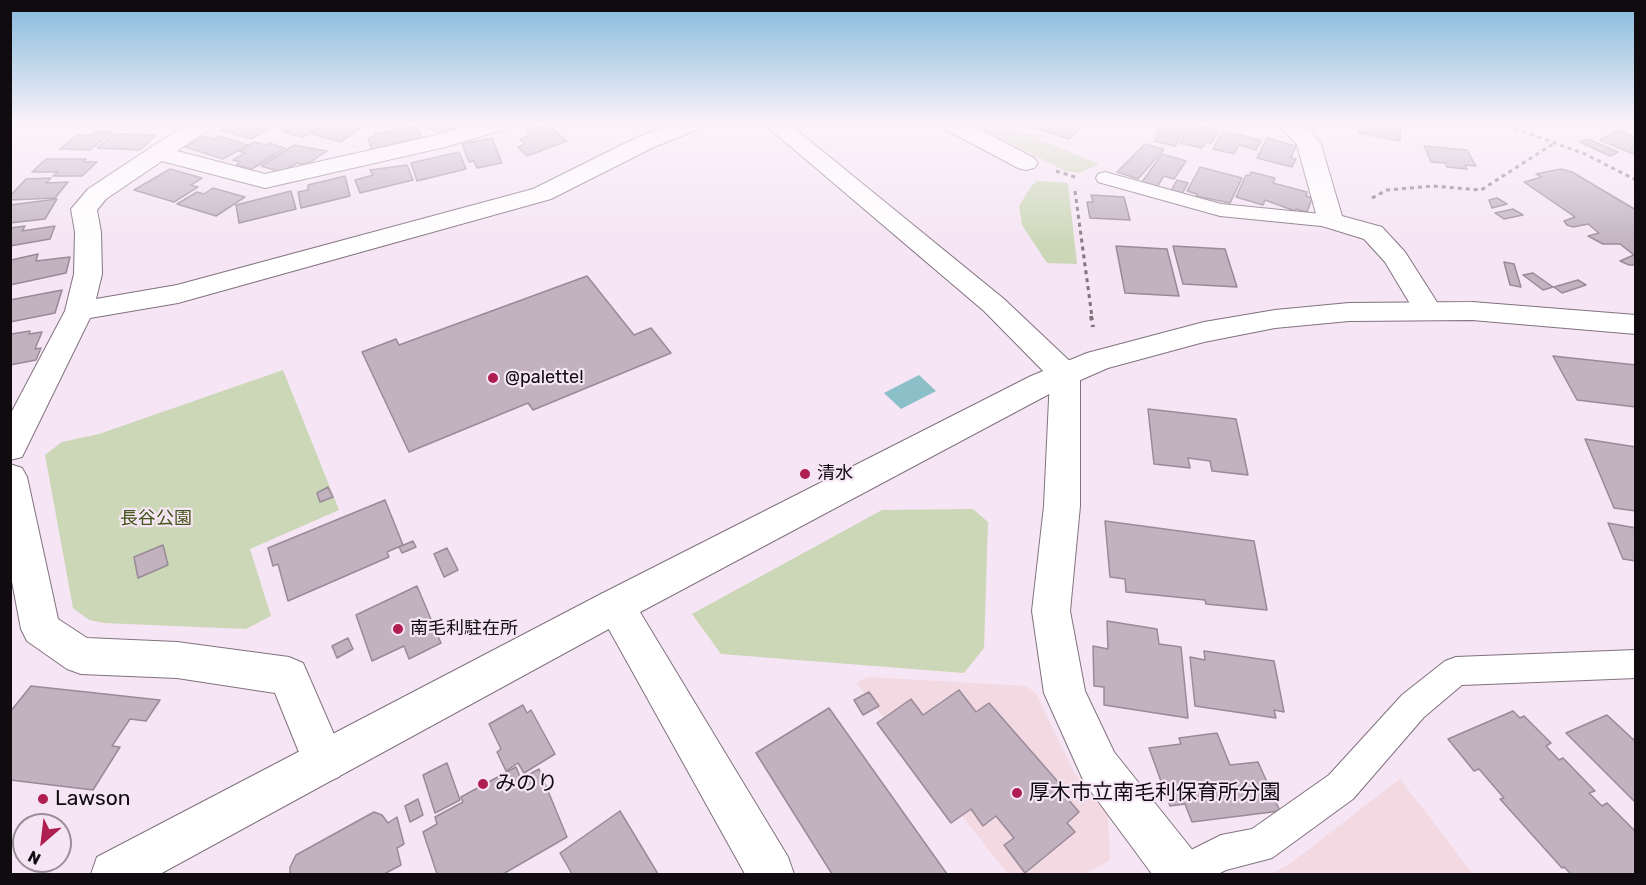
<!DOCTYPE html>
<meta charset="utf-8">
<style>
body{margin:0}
#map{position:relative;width:1646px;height:885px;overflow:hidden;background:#f6e5f4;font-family:Rubik,sans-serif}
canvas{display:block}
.frame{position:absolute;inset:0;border:12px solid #100b0f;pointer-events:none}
.north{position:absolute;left:12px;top:813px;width:60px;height:60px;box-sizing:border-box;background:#f6e5f4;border:2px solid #9a8e98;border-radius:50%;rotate:208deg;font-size:16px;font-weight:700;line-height:24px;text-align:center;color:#100b0f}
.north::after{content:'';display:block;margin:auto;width:21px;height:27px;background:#af1e51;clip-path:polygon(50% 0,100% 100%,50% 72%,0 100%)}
</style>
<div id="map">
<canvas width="1646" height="885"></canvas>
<div class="frame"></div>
<div class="north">N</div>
</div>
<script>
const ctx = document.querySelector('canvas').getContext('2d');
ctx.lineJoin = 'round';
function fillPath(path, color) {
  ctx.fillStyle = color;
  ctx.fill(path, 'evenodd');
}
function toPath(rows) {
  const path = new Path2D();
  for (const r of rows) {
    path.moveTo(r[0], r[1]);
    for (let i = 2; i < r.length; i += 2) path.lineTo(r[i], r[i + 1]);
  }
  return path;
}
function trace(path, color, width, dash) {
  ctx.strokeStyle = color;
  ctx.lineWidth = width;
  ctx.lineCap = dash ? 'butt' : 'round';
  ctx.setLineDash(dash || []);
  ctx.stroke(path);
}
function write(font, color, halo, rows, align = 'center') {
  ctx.font = font + ' Rubik,"Noto Sans JP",sans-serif';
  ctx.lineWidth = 4.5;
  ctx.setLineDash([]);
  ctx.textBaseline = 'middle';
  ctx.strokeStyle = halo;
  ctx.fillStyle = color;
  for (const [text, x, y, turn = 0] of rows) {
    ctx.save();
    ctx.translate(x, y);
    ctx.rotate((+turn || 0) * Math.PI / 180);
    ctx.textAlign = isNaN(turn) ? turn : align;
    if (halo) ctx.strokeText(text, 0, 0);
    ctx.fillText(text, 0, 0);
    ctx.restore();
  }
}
fillPath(toPath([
 [868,677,1027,686,1036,694,1074,772,1108,814,1110,860,1085,874,1008,874,856,683],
 [1400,779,1473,874,1271,874,1288,865]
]), '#f2d9e2');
fillPath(toPath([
 [971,123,999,123,1099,164,1080,173,1065,171],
 [1037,181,1068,183,1077,264,1047,263,1022,225,1019,206,1032,185],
 [283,370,339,510,250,549,271,616,246,629,104,623,89,620,73,608,45,455,62,442,99,434],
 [973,509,988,522,984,648,964,673,721,654,692,614,882,510]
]), '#cbd7b6');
fillPath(toPath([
 [919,375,936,391,901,409,884,393]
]), '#8bc0c8');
const building = toPath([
 [90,123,125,123,121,126,87,125,90,123],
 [232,123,272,123,276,124,251,139,220,130,232,123],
 [284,123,321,123,316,127,319,127,303,137,283,132,287,130,277,127,284,123],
 [330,123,359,123,366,125,340,142,311,134,330,123],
 [415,123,465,123,466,124,439,134,425,123,419,126,415,123],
 [1020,123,1086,123,1069,139,1020,123],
 [1167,123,1187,126,1175,146,1154,141,1159,135,1155,134,1161,125,1165,126,1167,123],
 [1359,123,1401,123,1400,141,1358,133,1359,123],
 [547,124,567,141,527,156,518,147,525,144,520,139,531,135,526,131,547,124],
 [1192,124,1219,131,1211,143,1206,142,1202,148,1180,143,1192,124],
 [417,126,422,138,372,150,368,138,375,136,374,134,417,126],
 [1618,130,1636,137,1636,155,1600,140,1618,130],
 [96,131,112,132,90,150,60,149,77,135,91,135,96,131],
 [1223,131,1261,140,1256,150,1239,145,1234,154,1213,149,1223,131],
 [114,134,156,135,140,150,97,148,114,134],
 [205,136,214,139,219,136,248,145,223,159,185,147,205,136],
 [492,138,502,163,477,168,474,161,469,162,462,144,492,138],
 [1267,138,1296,146,1291,158,1296,159,1292,167,1257,158,1267,138],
 [1588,139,1618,152,1610,156,1580,142,1588,139],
 [254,142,266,145,269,143,285,148,252,169,236,165,240,162,233,160,245,153,238,151,254,142],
 [1145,144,1164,149,1138,179,1117,172,1145,144],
 [294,145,327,151,306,165,297,163,281,172,261,166,294,145],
 [1424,146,1467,150,1476,166,1465,165,1467,169,1447,167,1445,163,1431,162,1424,146],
 [459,152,466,169,417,181,411,163,459,152],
 [1162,154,1186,161,1174,179,1164,176,1157,187,1142,182,1162,154],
 [46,159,86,159,83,162,97,162,82,176,53,176,58,172,32,172,46,159],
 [407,165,413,180,360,193,355,180,373,175,370,170,407,165],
 [1200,167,1242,178,1230,203,1196,196,1197,194,1187,191,1200,167],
 [170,169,202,178,191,185,198,187,174,202,134,190,170,169],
 [1561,169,1572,172,1636,210,1636,265,1629,265,1620,261,1634,255,1620,244,1603,244,1588,236,1599,233,1588,224,1573,227,1567,225,1564,221,1575,217,1524,182,1542,177,1536,174,1561,169],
 [1251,172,1275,178,1273,183,1307,192,1306,196,1312,198,1307,212,1296,209,1295,211,1265,200,1263,205,1236,197,1246,175,1249,176,1251,172],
 [345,176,350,196,301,208,298,192,308,190,308,185,345,176],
 [51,178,46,183,68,182,55,198,10,200,10,196,26,179,51,178],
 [1177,180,1188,183,1182,194,1171,191,1177,180],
 [213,188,245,197,216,216,177,204,197,192,204,194,213,188],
 [291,191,296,209,239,223,236,205,291,191],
 [1091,195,1124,197,1130,220,1090,218,1087,202,1093,202,1091,195],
 [1497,198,1507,204,1492,208,1489,200,1497,198],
 [57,199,45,219,10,223,10,205,57,199],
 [1513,209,1523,215,1504,219,1495,213,1513,209],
 [25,226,22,231,55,226,50,239,10,246,10,228,25,226],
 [1116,246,1167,249,1179,296,1125,293,1116,246],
 [1173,246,1225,249,1237,287,1183,284,1173,246],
 [38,254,36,261,70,257,66,273,10,285,11,260,38,254],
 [1504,262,1514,264,1521,287,1510,285,1504,262],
 [1533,273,1553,287,1543,290,1523,275,1533,273],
 [587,276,634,335,651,328,671,353,533,410,528,403,409,452,362,352,396,339,399,345,587,276],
 [1578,280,1586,285,1562,293,1554,287,1578,280],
 [62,290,55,313,10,322,10,300,62,290],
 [30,331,29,334,42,332,35,349,41,348,36,360,10,365,11,334,30,331],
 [1553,356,1636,365,1636,407,1577,400,1553,356],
 [1148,409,1236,419,1248,475,1212,471,1210,461,1188,458,1190,468,1154,464,1148,409],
 [1585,439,1636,447,1636,511,1614,508,1585,439],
 [328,487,333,497,320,502,317,493,328,487],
 [385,500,403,545,387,552,389,557,288,601,278,564,273,566,268,548,385,500],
 [1105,521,1254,541,1267,610,1206,604,1205,600,1126,592,1125,579,1110,577,1105,521],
 [1608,523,1636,528,1636,561,1623,559,1608,523],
 [413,541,416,547,402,553,399,547,413,541],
 [163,545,168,565,138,578,134,557,163,545],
 [447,548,458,570,444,577,434,554,447,548],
 [417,586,441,643,409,659,404,646,372,661,356,615,417,586],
 [1107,621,1157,629,1159,644,1181,647,1188,718,1104,705,1104,687,1094,686,1093,646,1108,649,1107,621],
 [348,638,353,649,337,658,332,646,348,638],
 [1204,651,1274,661,1284,712,1274,710,1276,718,1195,706,1190,657,1205,660,1204,651],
 [31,686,160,700,146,721,130,719,112,746,120,747,93,790,10,780,10,712,31,686],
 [959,690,976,712,989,703,1059,783,1056,785,1079,812,1067,823,1075,832,1025,873,1004,845,1014,838,996,816,983,826,971,809,951,823,877,723,911,699,923,715,959,690],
 [869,692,879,706,863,715,854,700,869,692],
 [523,705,527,713,531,710,555,754,524,773,518,763,506,771,497,752,501,749,489,724,523,705],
 [829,708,947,874,832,874,756,753,829,708],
 [1513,711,1520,718,1524,716,1551,743,1546,746,1559,760,1563,758,1595,791,1589,793,1602,806,1607,803,1636,832,1636,874,1571,874,1564,867,1562,868,1500,799,1504,798,1479,769,1474,771,1448,739,1513,711],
 [1607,715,1636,742,1636,803,1566,733,1607,715],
 [1217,733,1230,765,1258,762,1280,811,1192,822,1185,804,1170,806,1149,748,1181,744,1179,738,1217,733],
 [447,763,460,800,435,813,423,775,447,763],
 [516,767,521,779,539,769,567,837,503,874,437,874,423,832,437,824,435,817,463,802,461,797,516,767],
 [418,799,423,815,410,822,405,806,418,799],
 [620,811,658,874,572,874,560,853,620,811],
 [374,812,382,815,388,823,397,817,404,844,397,848,401,865,384,874,290,874,290,867,296,855,374,812]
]);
fillPath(building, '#c2b2c0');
trace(building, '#9a8a98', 1.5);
const service = toPath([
 [1105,172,1221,204,1331,215,1338,217,1341,221,1338,225,1331,227,1220,216,1098,182,1096,178,1098,174,1105,172],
 [1636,650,1636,678,1462,685,1424,717,1353,799,1272,858,1226,870,1218,874,1164,874,1169,861,1221,835,1252,829,1329,775,1402,695,1445,661,1456,657,1636,650]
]);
const minor = toPath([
 [188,123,214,123,211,128,177,151,265,174,432,136,477,123,512,123,509,128,445,147,265,188,162,161,106,199,97,210,101,232,102,274,96,299,177,285,533,189,638,137,674,123,705,123,702,128,654,147,551,199,178,303,90,318,22,457,10,460,10,415,65,311,74,274,75,232,71,209,88,189,188,123],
 [763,123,788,123,1004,299,1076,367,1080,375,1080,506,1070,611,1085,691,1114,752,1198,857,1204,874,1152,874,1084,782,1044,693,1032,611,1044,506,1050,378,984,311,763,123],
 [940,123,968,123,1034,158,1038,163,1034,168,1026,170,1018,168,943,128,940,123],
 [1277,123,1302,123,1311,131,1321,145,1342,216,1382,227,1405,252,1442,310,1438,317,1428,319,1418,317,1385,262,1364,239,1322,226,1318,221,1297,145,1277,123],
 [10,464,22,468,27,477,58,619,87,638,177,642,289,657,303,663,346,762,339,777,324,783,309,777,275,693,177,678,81,674,67,669,27,641,21,629,10,571,10,464],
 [615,589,629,594,788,857,794,874,745,874,596,606,601,594,615,589]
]);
const tertiary = toPath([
 [1472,302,1636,315,1636,334,1472,320,1349,321,1275,328,1204,342,1108,368,1053,392,629,618,160,874,91,874,97,857,601,594,1031,376,1087,353,1204,322,1275,310,1349,303,1472,302]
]);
trace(service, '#81727f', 2);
trace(minor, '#81727f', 2);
trace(tertiary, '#81727f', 2);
trace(toPath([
 [1500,123,1585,154,1636,180],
 [1056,171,1075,177],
 [1075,191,1092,317],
 [1372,198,1387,190,1433,186,1481,190,1556,142]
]), '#7f747e', 3, [4, 4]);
trace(toPath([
 [1091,316,1093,327]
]), '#7f747e', 4, [4.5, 4.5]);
fillPath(service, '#fff');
fillPath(minor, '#fff');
fillPath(tertiary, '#fff');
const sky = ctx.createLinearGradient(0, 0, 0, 247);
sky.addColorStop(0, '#83b9db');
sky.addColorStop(0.5, '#fbf3fa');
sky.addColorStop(1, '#fbf3fa00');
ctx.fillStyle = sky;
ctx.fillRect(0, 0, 1646, 247);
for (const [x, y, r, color] of [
 [493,378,6,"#af1e51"],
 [805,474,6,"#af1e51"],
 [398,629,6,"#af1e51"],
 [483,784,6,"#af1e51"],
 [1017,793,6,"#af1e51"],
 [43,799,6,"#af1e51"]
]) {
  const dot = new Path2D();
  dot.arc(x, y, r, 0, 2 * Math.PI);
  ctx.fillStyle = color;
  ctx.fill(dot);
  trace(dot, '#f6e5f4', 2);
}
write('18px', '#100b0f', '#f6e5f4', [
 ["@palette!",505,378],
 ["清水",817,474],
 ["南毛利駐在所",410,629]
], 'left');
write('18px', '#43551a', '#f6e5f4', [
 ["長谷公園",156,519]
]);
write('21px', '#100b0f', '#f6e5f4', [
 ["みのり",495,784],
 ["厚木市立南毛利保育所分園",1029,793],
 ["Lawson",55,799]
], 'left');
</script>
